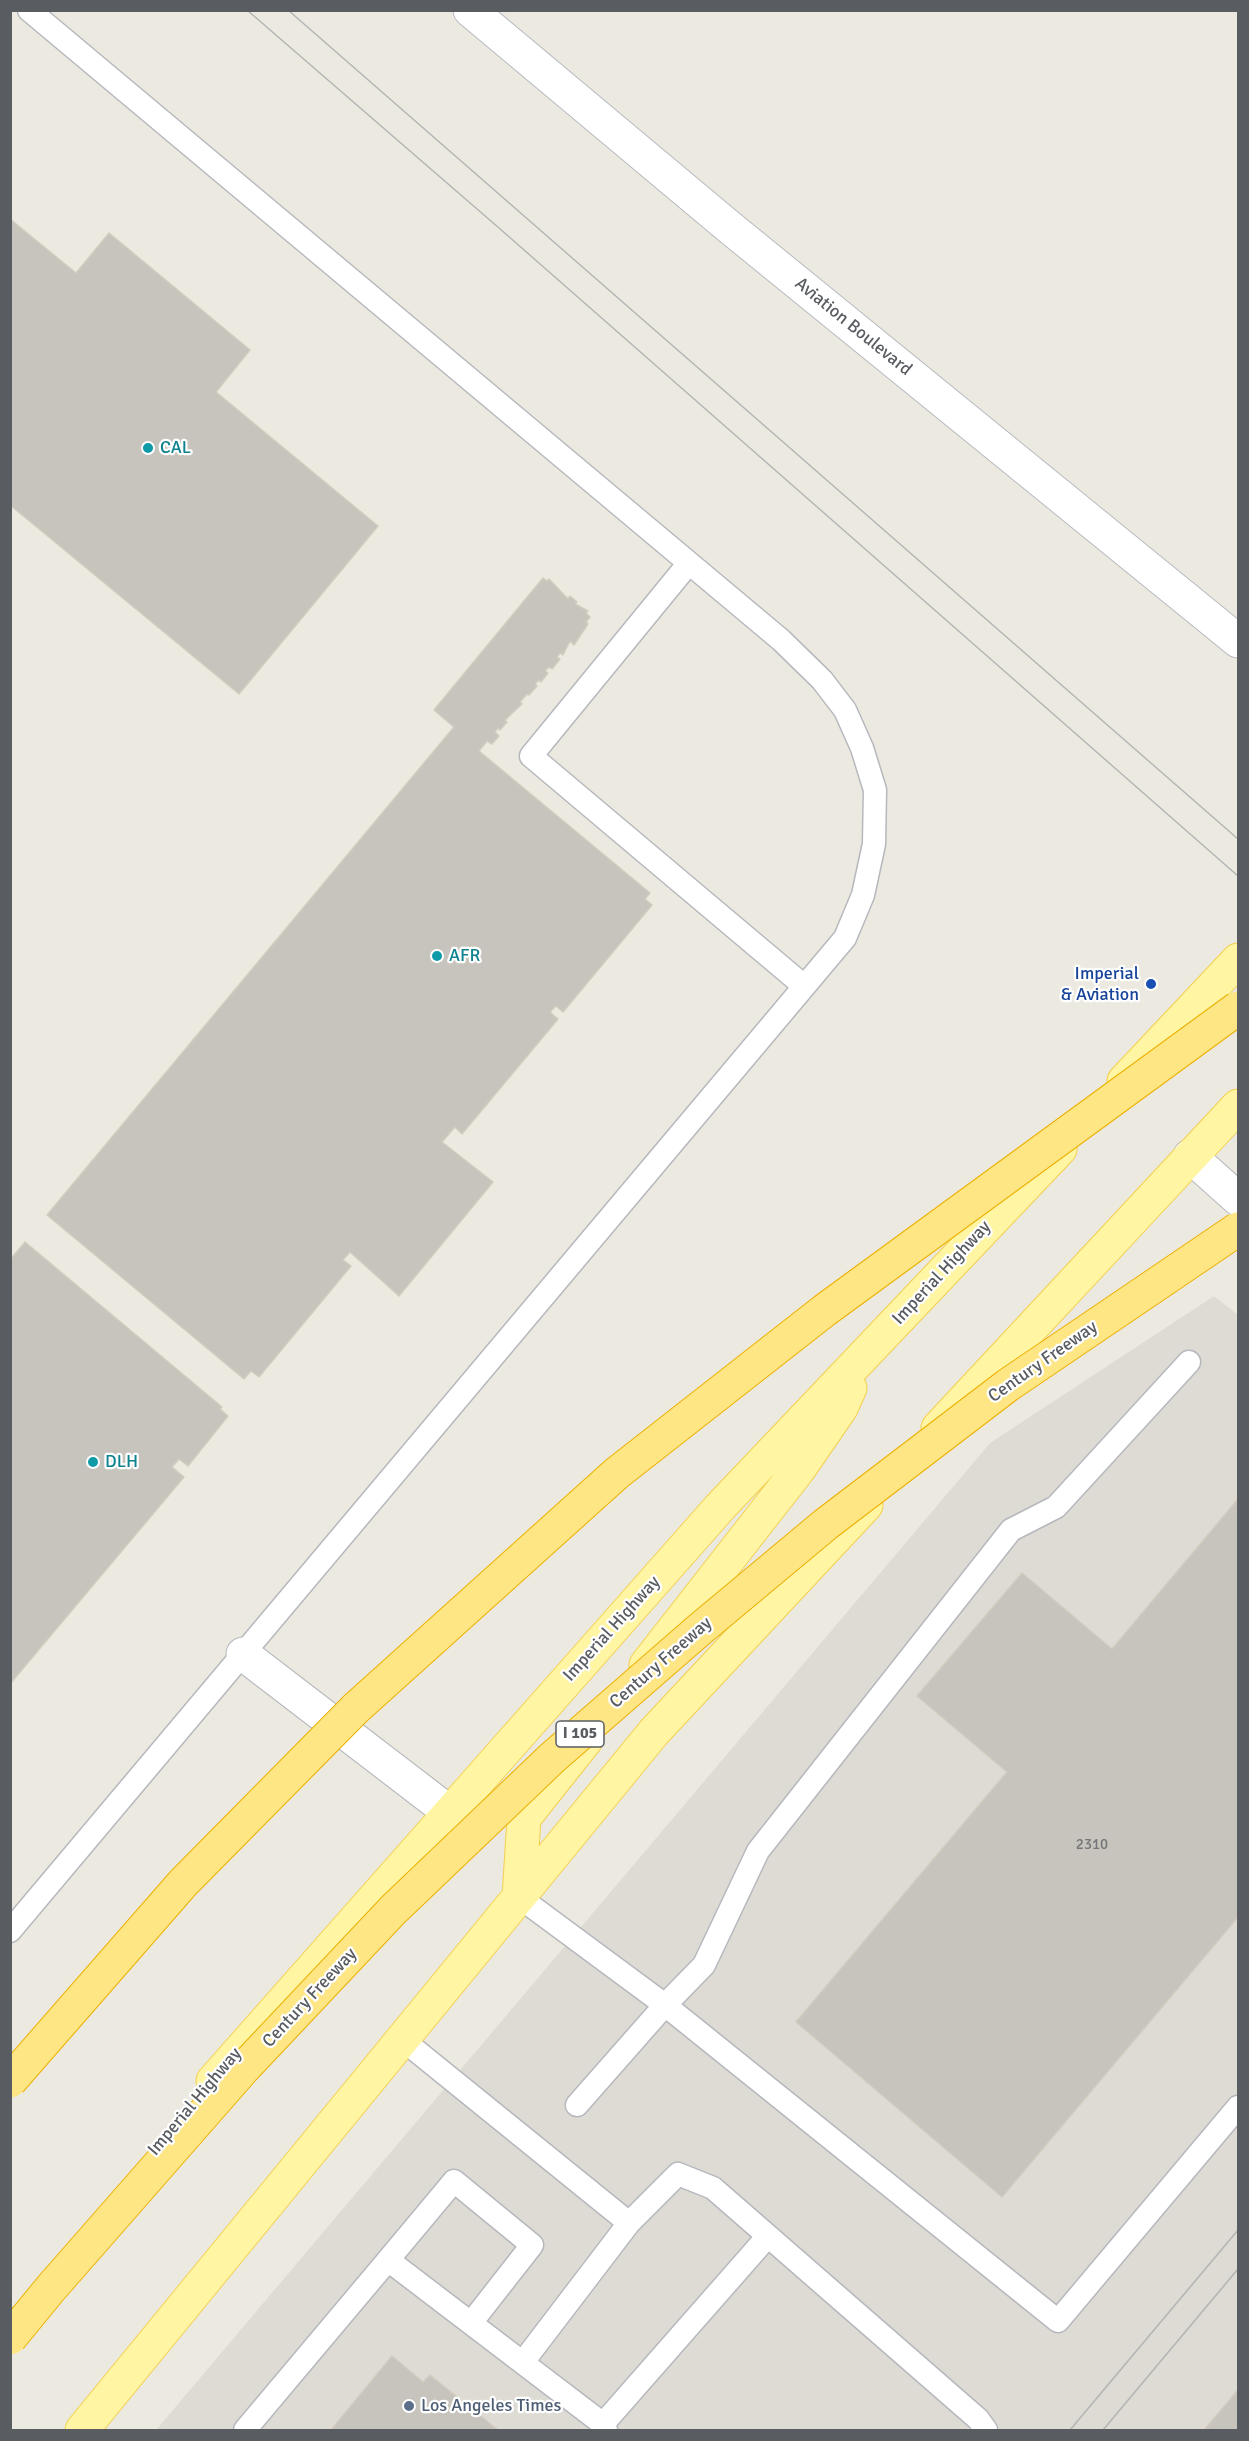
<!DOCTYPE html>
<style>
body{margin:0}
#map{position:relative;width:1249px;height:2441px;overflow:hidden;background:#eceae0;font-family:Signika,sans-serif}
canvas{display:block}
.frame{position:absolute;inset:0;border:12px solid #595c61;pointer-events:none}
</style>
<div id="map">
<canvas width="1249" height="2441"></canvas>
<div class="frame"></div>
</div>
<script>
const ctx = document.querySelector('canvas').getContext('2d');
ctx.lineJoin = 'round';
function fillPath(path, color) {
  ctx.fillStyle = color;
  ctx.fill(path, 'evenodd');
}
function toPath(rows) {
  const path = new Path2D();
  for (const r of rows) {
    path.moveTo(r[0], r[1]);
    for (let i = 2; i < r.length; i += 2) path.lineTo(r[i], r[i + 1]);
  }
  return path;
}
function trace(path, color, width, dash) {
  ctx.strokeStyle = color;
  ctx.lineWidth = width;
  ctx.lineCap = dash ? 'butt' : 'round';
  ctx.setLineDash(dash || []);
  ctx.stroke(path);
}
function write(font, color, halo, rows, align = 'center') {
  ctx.font = font + ' Signika,sans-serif';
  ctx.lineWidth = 4.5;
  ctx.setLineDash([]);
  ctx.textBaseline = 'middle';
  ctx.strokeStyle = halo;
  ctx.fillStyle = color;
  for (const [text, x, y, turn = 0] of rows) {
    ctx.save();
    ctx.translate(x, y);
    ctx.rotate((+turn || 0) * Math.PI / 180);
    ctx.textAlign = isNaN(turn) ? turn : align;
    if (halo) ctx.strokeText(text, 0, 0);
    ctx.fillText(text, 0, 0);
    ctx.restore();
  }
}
fillPath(toPath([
 [1214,1296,1238,1315,1238,2430,156,2430,990,1443]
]), '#dddbd4');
const building = toPath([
 [10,219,76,273,109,233,250,350,216,392,378,526,239,694,10,505,10,219],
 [543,578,547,581,549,579,568,599,570,596,577,602,575,604,588,611,586,613,590,617,586,622,588,624,574,645,570,641,563,655,560,653,557,657,560,659,552,669,549,667,545,671,548,673,541,682,539,680,535,684,537,686,529,695,527,694,520,702,522,704,505,720,507,722,500,730,498,728,495,732,499,736,492,744,487,741,479,751,650,893,645,899,652,905,563,1012,556,1006,550,1012,558,1019,462,1134,455,1127,442,1142,493,1182,399,1296,350,1252,343,1260,351,1266,259,1377,251,1371,244,1379,47,1215,454,727,434,710,543,578],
 [25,1242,222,1407,220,1409,228,1416,188,1466,179,1459,172,1467,184,1477,10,1684,10,1260,25,1242],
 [1238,1499,1238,1917,1002,2197,796,2022,1007,1772,917,1696,1022,1573,1112,1649,1238,1499],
 [392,2356,423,2382,430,2375,498,2430,331,2430,392,2356],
 [1238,2390,1238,2430,1204,2430,1238,2390]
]);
fillPath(building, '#c7c4bd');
trace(building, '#d1ccbe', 1.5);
const lane = toPath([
 [689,563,531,756,804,986],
 [519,1897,665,2005,1058,2321,1238,2107],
 [10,1931,845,938,863,895,874,844,875,790,862,748,845,710,822,680,781,640,29,10],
 [403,2040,629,2223,678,2174,713,2188,978,2419,986,2430],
 [577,2105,665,2005,704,1965,758,1851,1011,1530,1056,1507,1189,1362],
 [388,2260,454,2181,532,2245,471,2323],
 [523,2362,629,2223],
 [603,2424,768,2236],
 [245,2430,388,2260,603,2424,606,2430]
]);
const street = toPath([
 [1190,1156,1238,1199],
 [243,1654,449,1812]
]);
const secondary = toPath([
 [470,10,728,226,1238,641]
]);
const primary = toPath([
 [1124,1081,1238,960],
 [938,1428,1238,1106],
 [646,1665,799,1469,841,1408,850,1388],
 [519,1897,524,1818,586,1740],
 [213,2081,720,1507,1060,1149],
 [82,2430,654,1732,866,1505]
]);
trace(lane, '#b6b8bd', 25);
trace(street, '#b6b8bd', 35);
trace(secondary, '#b6b9bf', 35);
trace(primary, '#f3cf52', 35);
trace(lane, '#fff', 22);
trace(street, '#fff', 33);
trace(secondary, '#fff', 33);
trace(primary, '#fff5a2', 33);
trace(toPath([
 [247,10,499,228,1238,876],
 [288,10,1238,839],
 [1070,2430,1238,2230],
 [1103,2430,1238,2269]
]), '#b3b4b4', 1.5);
const highwayBridge = toPath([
 [10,2081,183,1883,356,1708,617,1473,825,1310,1238,1008],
 [10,2338,51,2288,243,2069,393,1910,552,1758,699,1630,826,1524,1008,1385,1238,1229]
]);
trace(highwayBridge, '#ecb000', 35, []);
trace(highwayBridge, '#fee684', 33);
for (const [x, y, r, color] of [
 [148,448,6,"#0f9aa8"],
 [437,956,6,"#0f9aa8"],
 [1151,984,6,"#1a4fb4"],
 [93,1462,6,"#0f9aa8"],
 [409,2406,6,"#5c6f8a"]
]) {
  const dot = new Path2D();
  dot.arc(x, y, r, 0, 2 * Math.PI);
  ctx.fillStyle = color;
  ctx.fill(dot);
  trace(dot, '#fff', 2);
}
write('15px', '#747678', null, [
 ["2310",1092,1845]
]);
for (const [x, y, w] of [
 [580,1734,48]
]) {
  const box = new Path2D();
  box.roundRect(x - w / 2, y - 13, w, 26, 4.5);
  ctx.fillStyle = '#fff';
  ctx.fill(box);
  trace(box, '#595c61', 1.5);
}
write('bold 16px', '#595c61', null, [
 ["I 105",580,1734]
]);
write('18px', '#595c61', '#fff', [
 ["Aviation Boulevard",853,327,39],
 ["Imperial Highway",942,1273,-47],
 ["Century Freeway",1043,1362,-35],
 ["Imperial Highway",612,1629,-48],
 ["Century Freeway",661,1663,-41],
 ["Century Freeway",310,1998,-47],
 ["Imperial Highway",195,2102,-50]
]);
write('18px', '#0d838f', '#fff', [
 ["CAL",160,448],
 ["AFR",449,956],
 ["DLH",105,1462]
], 'left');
write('18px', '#164399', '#fff', [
 ["Imperial",1139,974],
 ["& Aviation",1139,995]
], 'right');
write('18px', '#4e5e75', '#fff', [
 ["Los Angeles Times",421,2406]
], 'left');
</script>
